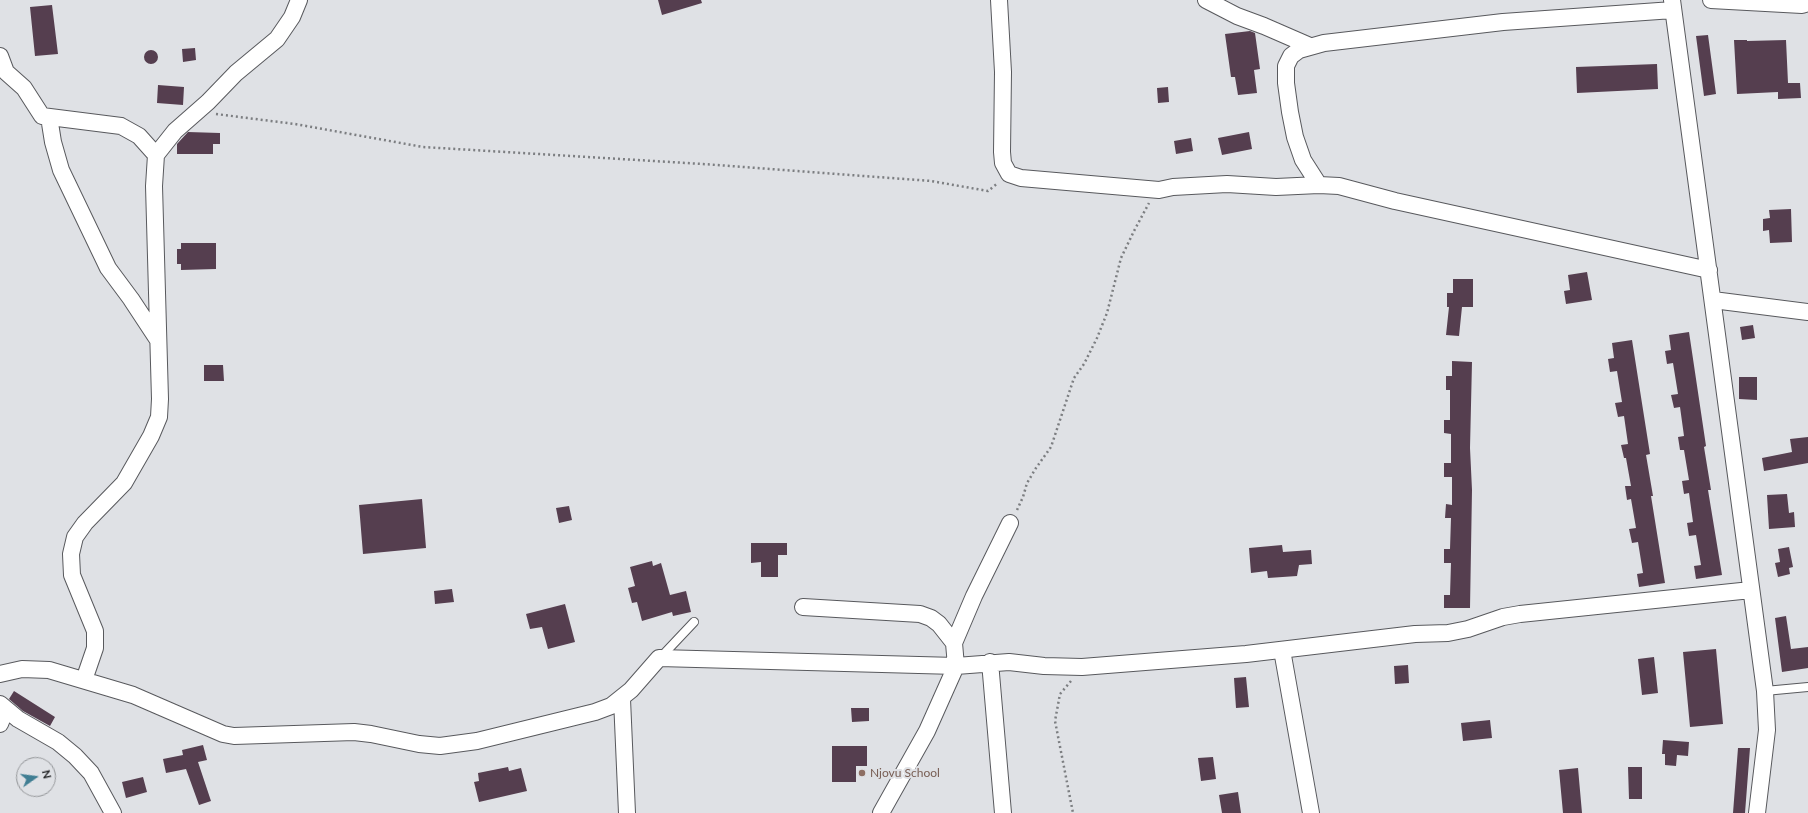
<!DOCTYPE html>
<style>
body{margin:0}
#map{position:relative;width:1808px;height:813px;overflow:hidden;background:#dfe1e5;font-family:Lato,sans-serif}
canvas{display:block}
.north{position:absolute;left:16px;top:757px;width:40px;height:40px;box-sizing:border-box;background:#dfe1e5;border:1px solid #939598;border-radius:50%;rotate:76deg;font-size:11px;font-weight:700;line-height:16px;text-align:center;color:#212224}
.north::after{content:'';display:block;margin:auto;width:14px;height:18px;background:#407e93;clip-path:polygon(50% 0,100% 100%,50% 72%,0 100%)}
</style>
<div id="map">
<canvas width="1808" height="813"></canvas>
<div class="north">N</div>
</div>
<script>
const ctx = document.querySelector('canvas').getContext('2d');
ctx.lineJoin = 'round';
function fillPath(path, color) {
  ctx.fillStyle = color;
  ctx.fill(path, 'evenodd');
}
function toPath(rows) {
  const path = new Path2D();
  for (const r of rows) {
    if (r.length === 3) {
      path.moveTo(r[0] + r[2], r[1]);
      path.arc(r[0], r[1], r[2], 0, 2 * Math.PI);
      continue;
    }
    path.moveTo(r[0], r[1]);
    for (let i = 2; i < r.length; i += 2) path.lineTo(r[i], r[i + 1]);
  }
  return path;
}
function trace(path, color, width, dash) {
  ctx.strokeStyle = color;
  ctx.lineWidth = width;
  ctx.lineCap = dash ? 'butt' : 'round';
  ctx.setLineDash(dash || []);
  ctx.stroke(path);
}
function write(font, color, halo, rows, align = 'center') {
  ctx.font = font + ' Lato,sans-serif';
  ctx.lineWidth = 4;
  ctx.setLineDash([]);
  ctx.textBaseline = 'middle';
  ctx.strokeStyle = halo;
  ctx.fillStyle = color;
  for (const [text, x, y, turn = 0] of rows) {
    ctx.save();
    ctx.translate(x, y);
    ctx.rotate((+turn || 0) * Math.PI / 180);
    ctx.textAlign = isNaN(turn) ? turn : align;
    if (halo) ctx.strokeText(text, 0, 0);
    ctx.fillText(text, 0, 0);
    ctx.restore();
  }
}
fillPath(toPath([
 [658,0,701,0,702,3,662,15],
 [52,5,58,54,35,56,30,7],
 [1250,31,1255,33,1260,69,1254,70,1257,93,1238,95,1235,77,1231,77,1225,34],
 [1708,35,1716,94,1704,96,1696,36],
 [1734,40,1747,40,1747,41,1786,40,1788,83,1800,83,1801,98,1778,99,1778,92,1737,94],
 [195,48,196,60,183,62,182,49],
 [151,57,7],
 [1657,64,1658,89,1577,93,1576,67],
 [158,85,184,87,183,105,157,103],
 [1168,87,1169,102,1158,103,1157,88],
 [188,132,220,133,220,144,213,144,213,154,177,154,177,144],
 [1249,132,1252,149,1222,155,1218,138],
 [1191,138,1193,151,1176,154,1174,141],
 [1791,209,1792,242,1770,243,1769,230,1763,231,1763,219,1770,218,1769,210],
 [181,243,216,243,216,269,181,270,181,264,177,264,177,249,181,249],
 [1587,272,1592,300,1566,304,1564,291,1570,290,1568,275],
 [1453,279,1473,279,1473,307,1462,307,1459,336,1446,335,1449,307,1447,307,1447,293,1453,293],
 [1753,325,1755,338,1742,340,1740,327],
 [1689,332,1706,446,1704,447,1711,490,1708,490,1722,575,1696,579,1694,566,1701,565,1696,535,1689,536,1687,523,1693,522,1689,493,1684,494,1682,481,1689,480,1684,450,1680,450,1678,437,1684,436,1680,407,1674,408,1671,395,1678,394,1673,363,1667,364,1665,351,1671,350,1669,335],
 [1632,340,1650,454,1646,455,1653,496,1651,496,1665,583,1639,587,1637,574,1643,573,1638,542,1632,543,1629,529,1636,528,1631,499,1627,500,1625,486,1631,486,1626,458,1624,458,1621,445,1628,444,1624,416,1618,417,1615,403,1622,402,1617,371,1610,372,1608,359,1614,358,1612,343],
 [1452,361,1472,362,1470,448,1472,490,1470,608,1444,608,1444,595,1450,595,1451,563,1444,563,1444,549,1450,549,1451,518,1445,518,1446,504,1452,505,1452,477,1444,477,1444,463,1451,463,1451,434,1444,433,1444,420,1450,420,1450,390,1446,390,1446,376,1452,376],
 [204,365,223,365,224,381,204,381],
 [1739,377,1757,377,1757,400,1739,399],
 [1808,437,1808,463,1764,471,1762,458,1792,452,1790,439],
 [1787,494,1789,513,1794,512,1795,527,1769,529,1767,495],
 [422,499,426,548,363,554,359,505],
 [569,506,572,520,559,523,556,508],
 [751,543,787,543,787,555,778,555,778,577,761,577,761,562,751,563],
 [1282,545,1283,552,1311,550,1312,564,1299,565,1297,576,1268,578,1267,571,1251,573,1249,548],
 [1789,547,1793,567,1789,568,1790,574,1778,577,1775,563,1780,562,1778,549],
 [652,561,653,566,661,563,670,595,686,591,691,612,673,616,672,612,642,621,637,602,632,603,628,588,635,586,630,567],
 [452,589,454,602,435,604,434,591],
 [565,604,575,642,548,649,542,627,530,629,526,614],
 [1786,616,1791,649,1808,647,1808,668,1782,672,1775,618],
 [1716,649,1723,724,1690,727,1683,652],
 [1654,657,1658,693,1642,695,1638,659],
 [1408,665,1409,683,1395,684,1394,666],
 [1246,677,1249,707,1236,708,1234,678],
 [14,691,55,717,50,726,23,711,9,699],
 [851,708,869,708,869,721,852,722],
 [1490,720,1492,738,1463,741,1461,723],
 [1663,740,1689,742,1688,756,1677,755,1676,766,1665,765,1665,754,1662,754],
 [203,745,207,760,198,762,211,801,199,805,186,769,166,773,163,759,183,755,182,750],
 [832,746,867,746,867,766,856,766,856,782,832,782],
 [1738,748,1750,748,1745,813,1733,813],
 [1213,757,1216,779,1201,781,1198,758],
 [508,767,509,771,521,768,527,791,479,802,474,782,479,781,478,773],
 [1628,767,1642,767,1642,799,1629,799],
 [1578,768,1582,813,1563,813,1559,770],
 [143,777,147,792,126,798,122,782],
 [1238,792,1241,813,1222,813,1219,795]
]), '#553e4f');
const service = toPath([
 [660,658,694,622],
 [1765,691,1808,687]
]);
const minor = toPath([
 [999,0,1003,72,1002,152,1003,163,1009,174,1021,178,1159,190,1173,187,1227,184,1276,187,1319,185,1339,186,1395,201,1709,270],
 [1206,0,1237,16,1264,26,1310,46],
 [1672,0,1765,691,1767,730,1757,813],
 [1711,0,1802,5,1808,3],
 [0,56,6,72,24,88,42,116,121,126,139,136,156,155],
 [49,117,53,142,61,170,108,268,131,299,158,340],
 [1319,185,1303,160,1295,137,1290,112,1286,83,1286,66,1291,56,1299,50,1324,43,1503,22,1673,10],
 [1713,300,1808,312],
 [803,607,920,614,931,618,939,624,954,643],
 [1282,650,1311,813],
 [990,662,1003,813],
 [0,674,22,669,49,670,133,695,223,734,234,736,354,732,371,734,419,744,440,746,477,741,595,712,611,706,631,690,659,658,956,666,1009,662,1044,666,1082,667,1246,654,1415,634,1448,633,1468,629,1503,617,1520,614,1751,590],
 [84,680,95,648,95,631,72,575,71,554,75,537,85,523,124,483,151,436,159,417,160,399,154,186,156,155,175,131,208,102,236,73,277,39,292,17,299,0],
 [622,699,627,813],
 [0,704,18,719,58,742,75,756,91,773,113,813],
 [0,724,6,709],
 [881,813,927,731,956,666,954,643,974,596,1010,523]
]);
trace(service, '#58595d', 10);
trace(minor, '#58595d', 18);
trace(toPath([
 [216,114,295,124,423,147,703,164,931,181,988,191,998,183],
 [1017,510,1023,497,1027,483,1036,468,1051,447,1074,378,1084,364,1097,338,1107,313,1121,258,1134,231,1149,203],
 [1071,681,1060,694,1055,721,1073,813]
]), '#7c7e81', 2.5, [2, 3]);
trace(service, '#fff', 8);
trace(minor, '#fff', 16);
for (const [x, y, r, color] of [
 [862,773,4,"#8d6e63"]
]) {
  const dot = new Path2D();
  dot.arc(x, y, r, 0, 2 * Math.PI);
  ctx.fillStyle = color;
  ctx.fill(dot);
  trace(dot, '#dfe1e5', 1.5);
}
write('12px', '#785e54', '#dfe1e5', [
 ["Njovu School",870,773]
], 'left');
</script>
